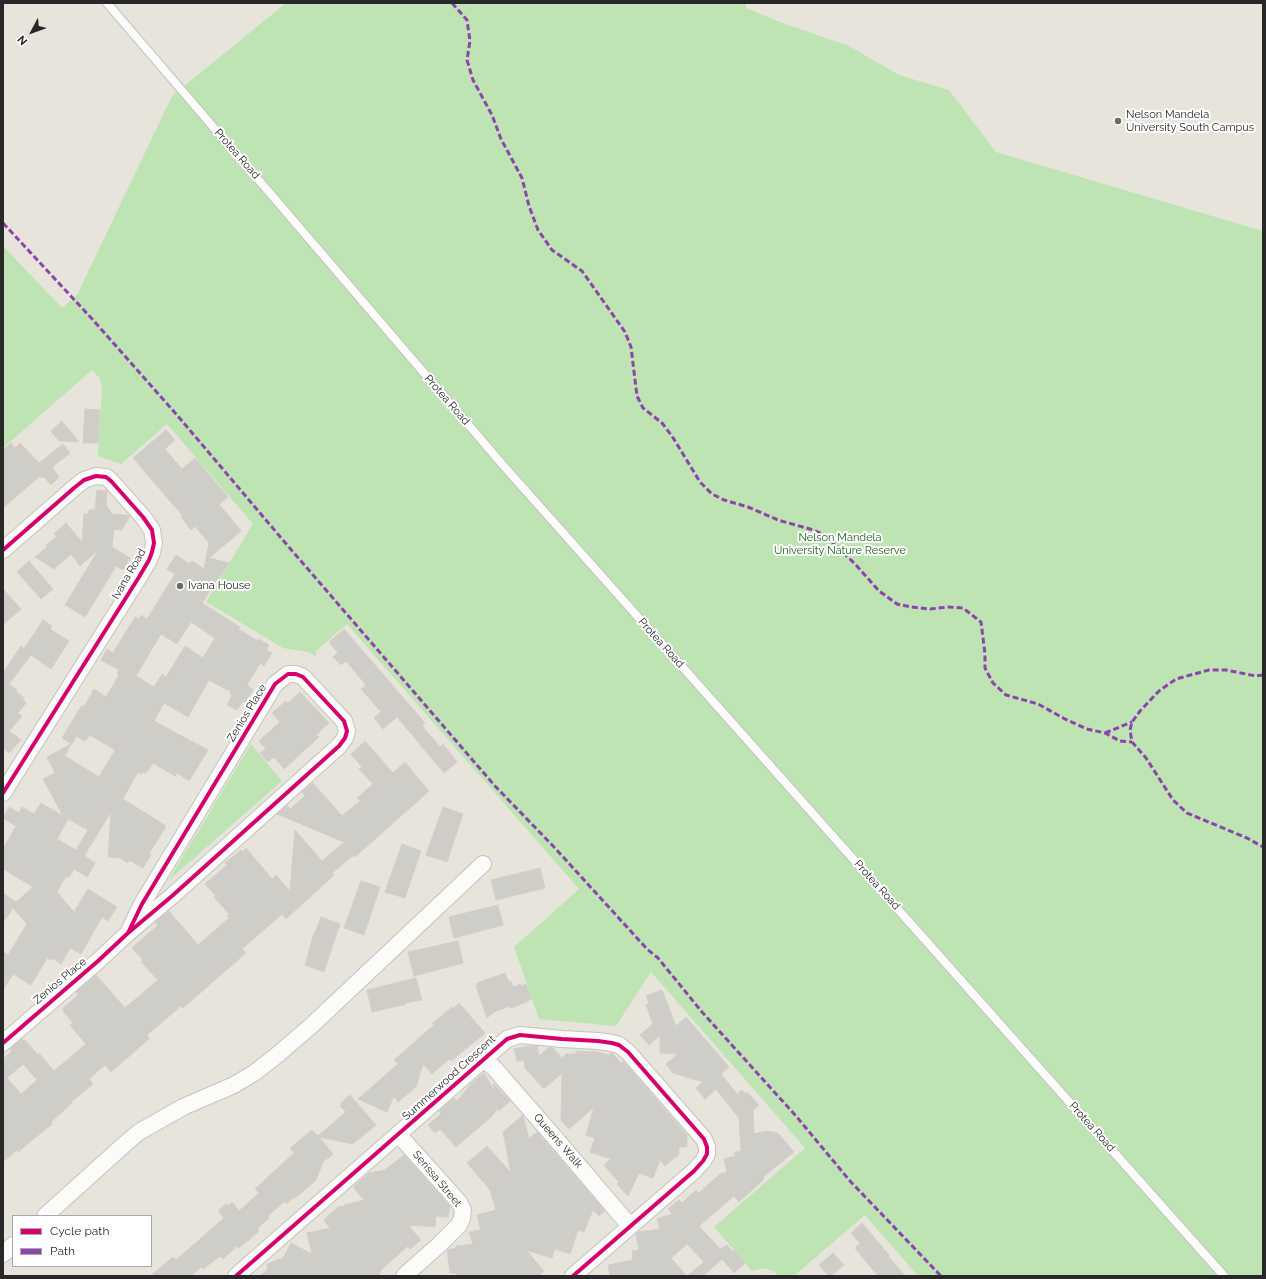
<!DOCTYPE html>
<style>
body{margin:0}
#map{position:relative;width:1266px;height:1279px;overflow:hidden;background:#e7e4dc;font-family:Raleway,sans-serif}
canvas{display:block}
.frame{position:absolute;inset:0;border:4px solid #282828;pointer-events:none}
.legend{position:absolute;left:12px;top:1215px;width:140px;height:52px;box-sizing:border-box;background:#fff;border:1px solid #a9a9a9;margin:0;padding:5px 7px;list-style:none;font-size:12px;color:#282828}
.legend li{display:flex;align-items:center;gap:8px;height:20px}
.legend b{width:20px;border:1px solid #a9a9a9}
.north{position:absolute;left:12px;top:12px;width:40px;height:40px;-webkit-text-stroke:3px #fff;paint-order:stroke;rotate:229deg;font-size:11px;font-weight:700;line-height:16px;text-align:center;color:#282828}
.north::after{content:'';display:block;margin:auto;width:14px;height:18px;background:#282828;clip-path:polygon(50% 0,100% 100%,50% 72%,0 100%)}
</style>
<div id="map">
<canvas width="1266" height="1279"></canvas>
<div class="frame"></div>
<ul class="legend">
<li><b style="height:5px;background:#d6006c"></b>Cycle path</li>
<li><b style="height:5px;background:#8e44ad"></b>Path</li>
</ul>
<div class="north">N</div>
</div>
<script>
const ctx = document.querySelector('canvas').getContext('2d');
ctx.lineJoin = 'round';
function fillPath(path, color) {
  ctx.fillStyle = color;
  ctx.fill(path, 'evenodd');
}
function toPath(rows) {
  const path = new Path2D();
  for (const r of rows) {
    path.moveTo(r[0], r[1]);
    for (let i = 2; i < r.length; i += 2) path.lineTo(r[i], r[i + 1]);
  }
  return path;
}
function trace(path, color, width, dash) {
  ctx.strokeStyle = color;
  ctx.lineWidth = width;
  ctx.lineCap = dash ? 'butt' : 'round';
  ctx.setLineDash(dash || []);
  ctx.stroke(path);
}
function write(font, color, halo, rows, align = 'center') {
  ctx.font = font + ' Raleway,sans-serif';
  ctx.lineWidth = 4;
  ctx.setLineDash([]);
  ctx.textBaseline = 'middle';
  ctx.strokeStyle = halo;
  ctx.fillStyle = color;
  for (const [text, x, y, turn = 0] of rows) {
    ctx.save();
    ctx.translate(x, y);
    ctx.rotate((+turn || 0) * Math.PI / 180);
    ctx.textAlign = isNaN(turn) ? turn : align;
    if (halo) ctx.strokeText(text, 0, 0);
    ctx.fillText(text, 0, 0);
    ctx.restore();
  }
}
fillPath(toPath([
 [286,3,746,3,746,8,780,22,849,46,899,75,949,90,996,152,1263,231,1263,1276,918,1276,865,1215,794,1276,778,1276,775,1272,767,1269,760,1269,752,1271,714,1227,805,1148,651,972,616,1026,539,1019,514,947,579,889,347,624,316,651,316,657,308,652,283,648,206,602,253,524,167,424,121,464,98,456,102,389,100,379,92,370,3,448,3,246,62,308,77,295,172,96],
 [251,744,282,781,168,881]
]), '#bfe4b3');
const building = toPath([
 [85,409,100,410,98,443,83,443,85,409],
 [62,421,79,442,59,441,51,431,62,421],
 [166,430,175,440,165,449,182,469,195,458,228,497,219,504,241,531,209,558,229,563,202,603,240,627,238,629,258,641,259,639,269,645,266,650,272,653,264,666,260,663,247,685,253,689,245,703,243,701,237,710,227,705,232,695,230,694,231,692,209,680,188,717,164,703,154,721,208,750,189,781,177,773,175,776,153,763,148,771,146,771,145,773,143,772,141,774,138,772,123,799,166,826,149,854,151,855,143,868,129,860,128,863,120,858,108,857,111,812,84,856,95,863,87,877,74,869,69,877,66,876,57,892,74,912,88,889,117,907,108,921,102,917,81,954,70,948,61,964,52,958,51,960,47,958,31,985,13,974,3,990,3,951,8,955,27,924,13,908,3,923,3,893,16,902,33,887,3,869,3,849,16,826,3,818,9,807,19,813,22,807,34,814,41,803,68,819,57,839,76,850,88,830,63,816,43,779,55,773,47,757,71,744,65,756,99,777,115,750,90,735,85,741,76,736,72,744,62,738,82,705,84,707,94,689,106,697,119,675,117,674,119,670,101,660,107,649,113,653,135,617,139,619,141,615,147,619,175,574,167,569,176,555,190,564,192,561,204,569,209,543,195,526,191,530,181,517,183,516,133,458,166,430],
 [191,622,215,638,203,658,185,646,166,677,162,674,154,687,136,676,161,634,177,644,191,622],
 [11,443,15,448,20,443,39,463,63,444,70,453,52,467,59,477,51,485,44,477,42,478,40,476,3,508,3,450,11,443],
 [97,490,107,491,106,505,112,514,128,515,130,516,122,530,114,529,112,547,130,558,123,570,116,566,85,617,65,605,99,549,80,566,71,554,54,569,35,557,47,547,46,545,57,536,54,534,66,523,82,542,84,514,88,514,89,510,95,510,97,490],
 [29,561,53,589,41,599,17,572,29,561],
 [3,589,21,609,3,625,3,589],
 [43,620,52,626,50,629,69,641,51,669,31,655,9,684,17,690,16,691,24,698,23,700,26,703,18,713,22,716,9,731,21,740,9,753,3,748,3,673,21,646,24,649,43,620],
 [344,629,425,723,422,726,440,747,443,744,457,762,444,773,397,717,383,729,374,718,381,712,361,689,366,685,346,661,341,665,333,657,338,653,329,642,344,629],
 [300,692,329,723,316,735,319,737,284,769,274,757,268,762,260,753,266,749,259,741,280,722,272,713,286,701,288,703,300,692],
 [365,741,393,773,405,762,429,791,355,857,354,855,332,873,334,875,286,919,282,914,242,949,246,953,183,1008,181,1006,147,1035,149,1039,111,1072,105,1065,89,1079,93,1084,71,1102,72,1103,51,1122,52,1124,18,1152,17,1150,3,1162,3,1059,12,1051,10,1049,22,1039,24,1041,25,1040,38,1055,39,1053,54,1071,86,1044,70,1025,73,1023,63,1011,64,1010,62,1009,78,995,76,992,96,975,125,1008,158,980,141,962,143,960,132,948,158,925,155,922,169,911,198,945,229,918,227,916,229,914,214,897,216,896,205,884,227,865,225,863,241,850,243,852,246,848,272,879,276,875,290,891,295,830,322,861,344,842,277,814,287,805,290,809,305,796,302,792,313,783,342,816,360,801,357,798,373,784,359,769,362,767,351,754,365,741],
 [23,1064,37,1080,21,1094,7,1078,23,1064],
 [443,807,463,814,447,862,426,855,443,807],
 [402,844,421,851,405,898,385,892,402,844],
 [540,868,545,888,496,900,491,880,540,868],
 [361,881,380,887,364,935,344,928,361,881],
 [498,905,503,925,454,938,449,917,498,905],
 [321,917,340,924,324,972,305,965,314,933,315,933,321,917],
 [458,941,463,963,414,976,408,952,458,941],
 [505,973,509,982,511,981,513,987,520,984,521,986,526,984,532,999,527,1001,527,1002,511,1008,510,1006,494,1012,487,1018,476,986,477,986,477,983,505,973],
 [416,978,422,1000,406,1003,406,1004,372,1012,367,990,416,978],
 [662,990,676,1026,686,1017,729,1067,721,1074,737,1094,742,1090,745,1094,747,1092,759,1105,753,1110,754,1134,766,1131,778,1133,794,1152,763,1177,764,1179,739,1202,734,1196,699,1226,720,1249,727,1245,733,1252,735,1251,745,1263,734,1273,722,1259,703,1276,610,1276,608,1265,633,1260,632,1251,639,1250,636,1234,638,1232,660,1229,657,1219,672,1214,668,1209,679,1200,682,1203,696,1190,699,1193,720,1174,727,1172,724,1159,735,1156,734,1153,741,1151,739,1118,716,1089,705,1099,696,1088,703,1082,673,1073,666,1064,678,1054,660,1053,660,1035,649,1045,640,1035,653,1024,646,1005,649,1003,646,996,662,990],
 [687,1244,704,1262,687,1276,671,1258,687,1244],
 [459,1003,485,1033,451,1061,449,1059,432,1074,423,1064,416,1087,398,1102,394,1096,387,1112,358,1099,398,1064,394,1060,434,1025,433,1023,452,1007,453,1009,459,1003],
 [530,1046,537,1046,539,1056,549,1047,553,1048,562,1058,566,1054,576,1054,576,1051,598,1052,608,1055,612,1053,621,1063,623,1061,687,1135,687,1147,679,1147,679,1154,665,1166,660,1160,653,1178,639,1173,628,1196,617,1184,619,1182,604,1165,611,1159,590,1152,595,1138,586,1135,594,1107,569,1129,561,1120,562,1073,544,1089,525,1068,524,1060,517,1061,514,1049,530,1046],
 [484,1073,495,1092,493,1083,510,1101,499,1111,498,1108,492,1116,456,1147,440,1129,435,1133,428,1125,441,1114,439,1111,454,1098,457,1101,472,1083,484,1073],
 [350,1095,376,1125,353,1144,319,1137,333,1154,323,1162,316,1180,295,1198,294,1197,286,1204,285,1201,268,1216,269,1218,258,1228,258,1229,259,1231,250,1239,239,1248,237,1246,223,1259,220,1256,203,1269,201,1267,191,1276,150,1276,173,1257,176,1260,224,1218,218,1211,226,1204,228,1206,232,1202,239,1211,259,1193,255,1189,294,1153,290,1148,312,1130,318,1136,346,1112,340,1106,342,1105,341,1103,350,1095],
 [523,1115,529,1139,537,1132,605,1211,599,1216,593,1210,584,1232,578,1230,570,1254,555,1249,552,1258,526,1250,544,1271,539,1276,458,1276,455,1273,450,1273,447,1250,456,1248,456,1246,473,1244,469,1232,481,1230,477,1215,496,1210,490,1190,467,1163,487,1146,511,1173,503,1132,523,1115],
 [404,1155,450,1206,448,1217,436,1216,435,1227,408,1225,421,1240,410,1249,408,1246,381,1270,379,1276,260,1276,268,1269,267,1264,283,1258,291,1243,312,1254,307,1233,330,1228,324,1220,338,1207,344,1206,344,1205,364,1200,353,1187,369,1173,385,1170,404,1155],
 [862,1223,889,1255,888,1256,905,1276,878,1276,855,1248,860,1243,851,1233,862,1223],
 [833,1253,844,1265,831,1276,829,1276,819,1265,833,1253]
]);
fillPath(building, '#cfcdc8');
trace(building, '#d2cfc8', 1);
const service = toPath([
 [107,3,502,464,1224,1276]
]);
const minor = toPath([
 [3,550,74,488,84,480,96,476,106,477,111,481,143,517,152,530,154,543,152,552,149,560,139,577,3,793],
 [3,1043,98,961,128,933,172,896,339,746,345,738,347,731,344,721,303,677,296,674,288,674,275,684,142,904,128,933],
 [484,1059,495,1069,556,1139,630,1226],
 [398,1134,459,1202,463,1210,462,1218,459,1225,440,1244,404,1276],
 [45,1216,126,1143,139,1132,183,1107,234,1085,254,1073,276,1056,312,1025,483,864],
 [3,1254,13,1245],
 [236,1276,507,1039,520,1035,562,1039,598,1041,612,1043,619,1045,628,1052,704,1139,707,1147,707,1154,703,1161,694,1171,573,1276]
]);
trace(service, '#c4c2c2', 10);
trace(minor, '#c4c2c2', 18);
trace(service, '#fbfbfa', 8);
trace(minor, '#fbfbfa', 16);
trace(toPath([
 [452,3,467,20,470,41,467,60,473,80,492,115,501,139,522,178,529,206,538,230,552,250,582,271,625,332,631,347,637,396,643,408,662,423,672,436,700,482,712,494,724,500,748,507,778,520,810,529,825,535,855,564,879,591,897,604,911,607,930,609,948,607,963,608,981,622,985,654,985,668,993,683,1006,695,1038,704,1065,719,1087,729,1105,733,1120,741,1132,742],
 [3,223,94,321,177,415,282,539,495,786,554,847,647,949,658,958,702,1012,796,1116,850,1181,941,1276],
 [1263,675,1256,676,1226,670,1209,670,1176,679,1159,691,1140,711,1132,722,1130,730,1132,742,1146,758,1173,800,1187,813,1247,838,1263,847],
 [1105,733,1132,722]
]), '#8e44ad', 3, [6, 3]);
trace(toPath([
 [3,550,74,488,84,480,96,476,106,477,111,481,143,517,152,530,154,543,152,552,149,560,139,577,3,793],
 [3,1043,98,961,128,933,172,896,339,746,345,738,347,731,344,721,303,677,296,674,288,674,275,684,142,904,128,933],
 [236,1276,507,1039,520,1035,562,1039,598,1041,612,1043,619,1045,628,1052,704,1139,707,1147,707,1154,703,1161,694,1171,573,1276]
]), '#d6006c', 4);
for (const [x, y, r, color] of [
 [1118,121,4,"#6b6a67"],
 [180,586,4,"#6b6a67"]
]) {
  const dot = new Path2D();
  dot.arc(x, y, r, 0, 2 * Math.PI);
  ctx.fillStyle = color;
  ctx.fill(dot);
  trace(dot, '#fff', 1.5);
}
write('11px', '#282828', '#fff', [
 ["Nelson Mandela",1126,115],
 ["University South Campus",1126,128],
 ["Ivana House",188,586]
], 'left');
write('11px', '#282828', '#fff', [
 ["Protea Road",237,154,49],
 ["Protea Road",447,400,49],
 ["Ivana Road",129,574,-60],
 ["Protea Road",661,643,48],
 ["Zenios Place",247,713,-59],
 ["Protea Road",877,885,48],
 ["Zenios Place",60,981,-40],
 ["Summerwood Crescent",449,1078,-42],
 ["Protea Road",1092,1127,48],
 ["Queens Walk",558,1141,49],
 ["Serissa Street",437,1179,50]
]);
write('11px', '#176617', '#fff', [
 ["Nelson Mandela",840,538],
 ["University Nature Reserve",840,551]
]);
</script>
